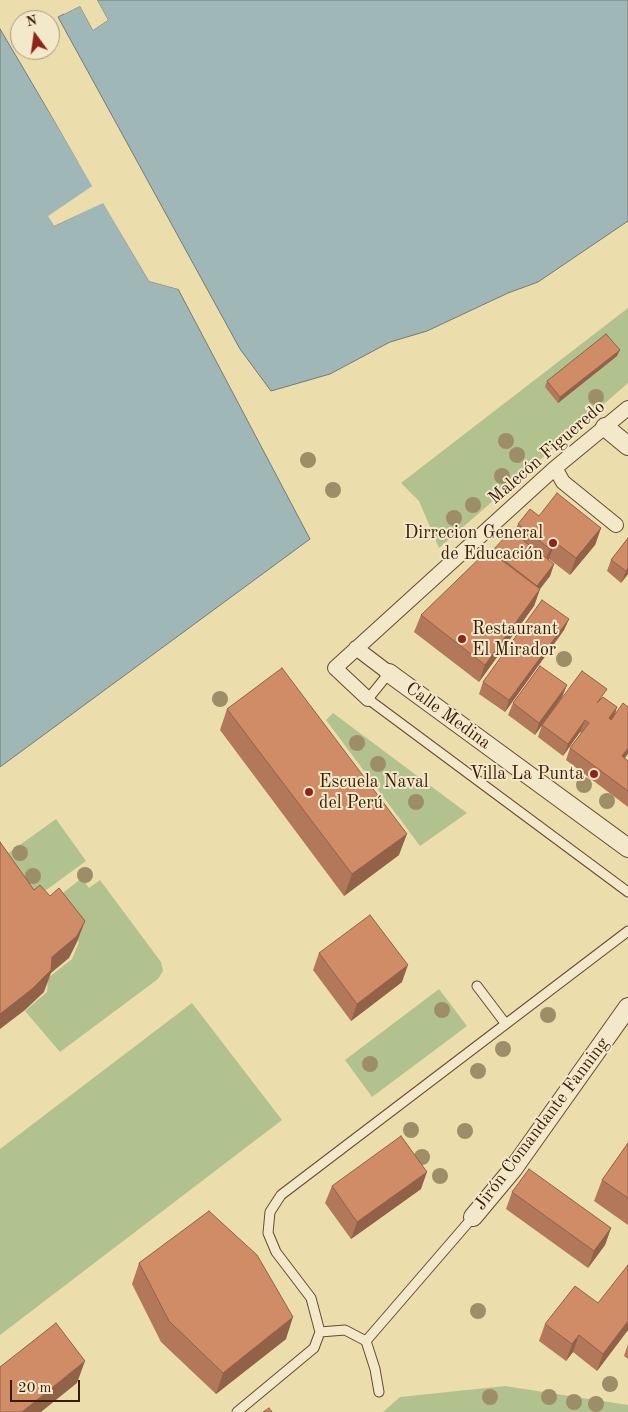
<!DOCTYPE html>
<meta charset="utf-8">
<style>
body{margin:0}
#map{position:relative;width:628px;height:1412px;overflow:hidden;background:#ecddad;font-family:"Old Standard TT",serif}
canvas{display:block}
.north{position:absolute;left:10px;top:10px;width:50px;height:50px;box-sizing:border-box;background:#f3e9ca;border:1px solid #a8977a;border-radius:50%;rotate:346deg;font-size:14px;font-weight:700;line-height:20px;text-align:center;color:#381b03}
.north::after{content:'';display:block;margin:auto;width:18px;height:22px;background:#8f2418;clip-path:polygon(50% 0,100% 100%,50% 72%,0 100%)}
.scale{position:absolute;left:10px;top:1380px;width:70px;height:22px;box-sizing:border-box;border:2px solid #381b03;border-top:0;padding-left:6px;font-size:15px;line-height:18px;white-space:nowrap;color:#381b03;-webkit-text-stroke:4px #f3e9ca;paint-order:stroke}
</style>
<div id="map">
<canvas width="628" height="1412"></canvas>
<div class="north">N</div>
<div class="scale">20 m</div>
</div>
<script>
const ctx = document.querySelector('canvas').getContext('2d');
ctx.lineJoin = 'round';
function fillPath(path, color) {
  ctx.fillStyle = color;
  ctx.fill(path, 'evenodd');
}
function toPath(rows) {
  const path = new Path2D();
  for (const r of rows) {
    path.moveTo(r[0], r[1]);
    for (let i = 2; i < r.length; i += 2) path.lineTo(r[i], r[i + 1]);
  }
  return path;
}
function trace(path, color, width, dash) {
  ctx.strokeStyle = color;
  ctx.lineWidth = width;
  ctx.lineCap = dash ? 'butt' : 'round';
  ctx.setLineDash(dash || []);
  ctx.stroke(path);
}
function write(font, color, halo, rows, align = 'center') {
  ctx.font = font + ' "Old Standard TT",serif';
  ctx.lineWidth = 4;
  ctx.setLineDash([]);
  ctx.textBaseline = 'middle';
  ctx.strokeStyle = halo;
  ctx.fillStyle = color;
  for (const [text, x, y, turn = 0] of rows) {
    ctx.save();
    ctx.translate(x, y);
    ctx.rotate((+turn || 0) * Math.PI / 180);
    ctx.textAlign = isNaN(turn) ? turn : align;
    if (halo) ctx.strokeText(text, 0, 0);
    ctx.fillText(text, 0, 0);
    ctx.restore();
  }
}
fillPath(toPath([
 [628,308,628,383,439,548,419,501,401,483],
 [333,713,467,813,420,846,326,720],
 [56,819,86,861,27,904,0,859],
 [82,878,89,888,100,880,161,962,163,971,158,979,60,1052,25,1011,47,992,48,978,72,959,79,942,50,903],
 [439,989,467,1026,372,1097,345,1060],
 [192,1003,282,1120,0,1335,0,1149],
 [505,1386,628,1405,628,1412,383,1412,400,1397]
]), '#b2c28f');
const water = toPath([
 [97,0,628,0,628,221,538,282,508,293,427,331,390,342,330,374,271,391,240,349,58,17,80,6,93,30,108,20,97,0],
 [0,29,93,186,49,216,54,226,103,202,149,281,178,289,310,539,0,767,0,29]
]);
fillPath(water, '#9fb8b7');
trace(water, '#76796f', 1);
fillPath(toPath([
 [95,0,97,0,108,20,93,30,80,6,64,14,63,12,81,3,94,26,105,20],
 [0,26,95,186,52,217,55,223,104,200,150,279,176,285,178,289,149,281,103,203,54,226,48,216,92,186]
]), '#ecddad');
const service = toPath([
 [389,673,368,699,628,892],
 [477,986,505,1023],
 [320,1332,345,1330,366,1341,375,1369,379,1392],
 [366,1341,473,1217],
 [237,1412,314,1348,320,1332,311,1298,276,1252,268,1233,270,1212,281,1195,628,931]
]);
const pedestrian = toPath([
 [555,468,563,482,616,525],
 [356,648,389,673],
 [368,699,335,668,555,468,628,408]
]);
const minor = toPath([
 [605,427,628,446],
 [389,673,628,848],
 [473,1217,513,1169,628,1007]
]);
trace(service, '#654c2e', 11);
trace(pedestrian, '#654c2e', 16);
trace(minor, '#654c2e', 20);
trace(service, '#f3e9ca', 9);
trace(pedestrian, '#f3e9ca', 14);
trace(minor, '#f3e9ca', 18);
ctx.fillStyle = '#9d8e67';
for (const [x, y] of [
 [596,397],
 [506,441],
 [517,455],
 [308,460],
 [502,476],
 [333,490],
 [473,505],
 [454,518],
 [564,659],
 [220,699],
 [357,743],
 [378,764],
 [584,785],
 [607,801],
 [416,802],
 [20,853],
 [85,875],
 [33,876],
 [442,1010],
 [548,1015],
 [503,1049],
 [370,1064],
 [478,1071],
 [411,1130],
 [465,1131],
 [422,1157],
 [440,1176],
 [478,1311],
 [610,1384],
 [490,1397],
 [549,1397],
 [574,1402],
 [596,1404]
]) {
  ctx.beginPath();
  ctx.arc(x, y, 8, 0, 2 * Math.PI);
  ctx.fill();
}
fillPath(toPath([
 [617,356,558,403,545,387,547,381],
 [539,516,601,528,595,545,570,575,549,559,548,560,554,564,550,576,540,589,534,606,479,682,414,632,421,615,492,551,514,534,518,524],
 [628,538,628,574,621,583,607,571,611,560],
 [569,619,564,630,505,712,479,694,483,682],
 [567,685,562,697,535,735,508,715,513,703],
 [604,698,617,707,615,715,625,758,628,761,628,807,566,760,570,748,581,733,580,732,563,756,538,737,542,725],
 [227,709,399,855,344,896,220,730],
 [319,953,402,982,351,1021,313,970],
 [628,1143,628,1225,594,1201,602,1180],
 [332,1186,421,1189,351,1239,325,1203],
 [512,1192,611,1228,605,1245,588,1268,506,1209],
 [139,1263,286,1339,216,1394,161,1342,132,1284],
 [545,1324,628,1330,597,1371,573,1352,566,1361,539,1341],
 [628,1344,628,1359,624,1356]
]), '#b27859');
fillPath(toPath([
 [620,350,617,356,558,403,560,397],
 [601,528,595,545,570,575,576,558],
 [555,542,549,559,543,566,550,549],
 [554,564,550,576,533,598,537,586],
 [628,568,628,574,621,583,626,571],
 [540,589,534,606,479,682,485,665],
 [569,619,564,630,505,712,509,700],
 [567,685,562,697,535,735,539,723],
 [617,707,613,719,605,730,609,718],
 [585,720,580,732,563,756,568,744],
 [628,748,628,754,617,768,622,756],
 [407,834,399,855,344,896,352,874],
 [85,921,77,942,69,958,51,973,44,992,25,1010,0,1029,0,1014],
 [408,965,402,982,351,1021,357,1004],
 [427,1172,421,1189,351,1239,357,1222],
 [611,1228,605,1245,588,1268,594,1251],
 [293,1317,286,1339,216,1394,223,1373],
 [628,1321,628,1330,597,1371,603,1354],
 [579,1335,573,1352,566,1361,572,1344],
 [85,1361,77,1383,41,1412,22,1412]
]), '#916248');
const building = toPath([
 [606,334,620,350,560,397,547,381,606,334],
 [557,493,601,528,576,558,555,542,550,549,518,524,530,509,539,516,557,493],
 [511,531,554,564,537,586,492,551,511,531],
 [628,538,628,568,626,571,611,560,628,538],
 [488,550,540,589,485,665,421,615,488,550],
 [542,600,569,619,509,700,483,682,542,600],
 [540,666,567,685,539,723,513,703,540,666],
 [282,668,407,834,352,874,227,709,282,668],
 [582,671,607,689,597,703,603,697,617,707,609,718,611,720,623,703,628,707,628,748,622,756,628,761,628,791,570,748,589,723,585,720,568,744,542,725,582,671],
 [0,842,34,890,40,885,50,896,59,888,85,921,77,936,52,957,51,970,32,989,0,1014,0,842],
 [370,915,408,965,357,1004,319,953,370,915],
 [401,1136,427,1172,357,1222,332,1186,401,1136],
 [628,1143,628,1198,602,1180,628,1143],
 [529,1169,611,1228,594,1251,512,1192,529,1169],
 [209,1211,257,1255,293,1317,223,1373,169,1321,139,1263,209,1211],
 [628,1265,628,1321,603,1354,579,1335,572,1344,545,1324,575,1286,598,1303,628,1265],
 [56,1323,85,1361,22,1412,0,1412,0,1367,56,1323],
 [269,1408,272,1412,263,1412,269,1408]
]);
fillPath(building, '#cf8c67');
trace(building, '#916248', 1);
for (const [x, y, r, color] of [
 [553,543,5,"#8f2418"],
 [462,639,5,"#8f2418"],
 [594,774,5,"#8f2418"],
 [309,792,5,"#8f2418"]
]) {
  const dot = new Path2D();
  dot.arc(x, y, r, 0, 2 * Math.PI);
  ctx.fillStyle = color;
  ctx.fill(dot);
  trace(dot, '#f3e9ca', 2);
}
write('18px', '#381b03', '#f3e9ca', [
 ["Malecón Figueredo",547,453,-41],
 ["Calle Medina",448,716,36],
 ["Jirón Comandante Fanning",542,1124,-53]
]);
write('18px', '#381b03', '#f3e9ca', [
 ["Dirrecion General",543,533],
 ["de Educación",543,554],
 ["Restaurant",472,629,"left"],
 ["El Mirador",472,650,"left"],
 ["Villa La Punta",584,774],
 ["Escuela Naval",319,782,"left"],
 ["del Perú",319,803,"left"]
], 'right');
</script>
